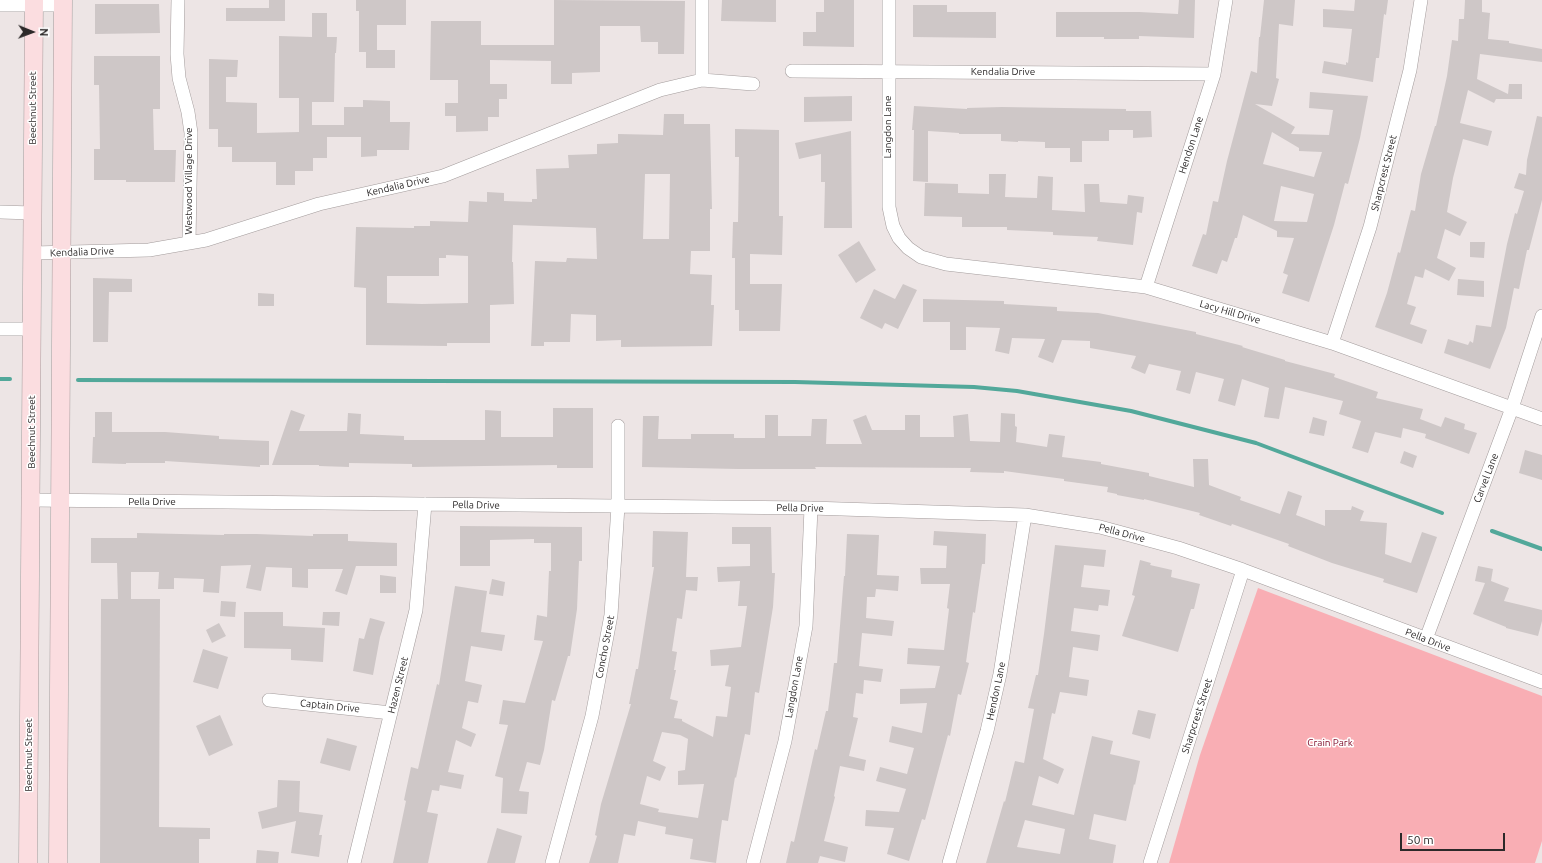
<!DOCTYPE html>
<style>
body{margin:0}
#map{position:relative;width:1542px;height:863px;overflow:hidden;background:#ede5e5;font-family:Ubuntu,sans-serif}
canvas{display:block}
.north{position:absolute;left:12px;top:12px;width:40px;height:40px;-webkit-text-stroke:3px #fff;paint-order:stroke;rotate:91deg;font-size:11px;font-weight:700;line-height:16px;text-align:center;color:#2c2929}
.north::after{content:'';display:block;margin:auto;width:14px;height:18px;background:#2c2929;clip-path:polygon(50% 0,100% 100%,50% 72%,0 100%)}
.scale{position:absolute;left:1400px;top:833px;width:105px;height:18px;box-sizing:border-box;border:2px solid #2c2929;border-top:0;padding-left:5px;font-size:12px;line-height:14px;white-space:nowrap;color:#2c2929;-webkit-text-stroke:3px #fff;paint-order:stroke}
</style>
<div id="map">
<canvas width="1542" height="863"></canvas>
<div class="north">N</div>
<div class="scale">50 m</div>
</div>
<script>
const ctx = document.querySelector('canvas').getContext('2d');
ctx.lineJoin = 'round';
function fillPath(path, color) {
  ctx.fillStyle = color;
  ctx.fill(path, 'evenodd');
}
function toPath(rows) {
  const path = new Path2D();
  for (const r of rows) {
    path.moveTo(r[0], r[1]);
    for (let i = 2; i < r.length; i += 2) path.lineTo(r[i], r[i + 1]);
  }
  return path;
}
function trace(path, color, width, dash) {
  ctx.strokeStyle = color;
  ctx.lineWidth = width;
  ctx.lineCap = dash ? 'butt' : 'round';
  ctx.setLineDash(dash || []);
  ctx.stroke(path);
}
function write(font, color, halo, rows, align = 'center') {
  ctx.font = font + ' Ubuntu,sans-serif';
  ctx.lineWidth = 3;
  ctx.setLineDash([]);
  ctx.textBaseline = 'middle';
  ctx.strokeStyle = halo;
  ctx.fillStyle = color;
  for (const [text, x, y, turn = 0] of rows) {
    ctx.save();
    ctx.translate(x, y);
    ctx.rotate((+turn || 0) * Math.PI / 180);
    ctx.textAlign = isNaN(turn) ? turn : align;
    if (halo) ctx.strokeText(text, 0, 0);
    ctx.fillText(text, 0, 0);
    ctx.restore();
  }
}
fillPath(toPath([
 [1258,588,1542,696,1542,841,1535,863,1169,863,1200,755]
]), '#f9aeb4');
trace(toPath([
 [0,379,10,379],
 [78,380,795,382,974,387,1017,391,1131,411,1256,443,1442,513],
 [1492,531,1542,549]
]), '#52a89a', 4);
fillPath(toPath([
 [269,0,285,0,285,21,226,21,226,8,269,8],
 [356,0,406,0,406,25,377,25,377,50,395,50,395,68,366,68,366,52,359,52,359,11,356,11],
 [554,0,685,1,684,54,658,54,658,42,641,42,640,26,600,26,600,72,572,73,572,84,551,84,551,61,490,60,490,84,507,84,507,99,499,99,499,117,488,117,488,131,456,132,456,116,445,116,445,103,458,103,458,80,430,80,431,21,481,21,481,45,554,45],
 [722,0,776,0,776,22,721,21],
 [824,0,854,0,854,47,803,46,803,32,816,32,816,12,824,12],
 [1179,0,1195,0,1194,38,1139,36,1139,39,1104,39,1104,37,1056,37,1056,12,1139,12,1178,14],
 [1264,0,1295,0,1293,26,1279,24,1276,78,1279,79,1272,106,1255,104,1295,127,1291,134,1329,135,1333,110,1309,108,1310,92,1368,96,1360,138,1348,184,1345,183,1334,225,1309,302,1282,293,1288,275,1283,273,1294,238,1277,237,1277,231,1243,215,1237,238,1235,238,1227,262,1222,260,1217,274,1192,266,1203,234,1206,235,1213,201,1218,202,1227,161,1251,71,1257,73,1259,37,1260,37],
 [1272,132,1299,148,1299,151,1322,152,1314,177,1263,164],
 [1281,186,1314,194,1307,222,1274,221],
 [1355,0,1388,0,1386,15,1384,14,1379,58,1376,58,1373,82,1322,73,1324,61,1346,65,1346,62,1348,63,1352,29,1323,27,1323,9,1354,11],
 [1465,0,1482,0,1482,12,1490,13,1488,39,1509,41,1509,43,1542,49,1542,62,1480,54,1477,79,1508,94,1509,84,1522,84,1522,99,1496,99,1494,103,1468,90,1460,123,1492,131,1488,146,1463,139,1453,178,1447,212,1467,222,1460,236,1445,229,1437,258,1456,268,1449,281,1425,269,1423,278,1415,276,1407,304,1416,307,1410,324,1427,330,1422,344,1375,327,1387,293,1398,252,1400,253,1411,210,1415,211,1421,174,1435,126,1436,126,1447,76,1452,40,1458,41,1459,19,1464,19],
 [95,4,159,4,160,33,95,34],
 [913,5,947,5,947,12,996,12,996,38,913,37],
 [312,13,327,13,327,37,337,37,336,53,335,53,334,102,312,102,312,125,344,125,344,107,363,107,363,100,390,101,390,122,410,122,409,150,377,150,377,156,361,157,361,137,327,137,327,158,313,158,313,171,295,171,295,185,276,185,276,162,232,162,232,147,218,147,218,129,209,129,209,59,238,60,237,77,226,77,226,102,257,103,257,133,299,132,299,98,279,98,279,36,312,37],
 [94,56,160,56,160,109,153,109,154,150,176,150,175,182,126,182,126,180,94,180,94,149,100,149,99,85,94,85],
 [852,96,852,121,804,122,804,97],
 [914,106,967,109,967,108,1002,107,1126,109,1126,111,1151,111,1152,137,1133,138,1133,130,1109,130,1109,141,1082,141,1082,162,1070,162,1070,148,1045,148,1045,142,1018,141,1018,142,1001,141,1001,134,959,134,959,133,928,131,928,182,913,181,914,130,912,130],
 [664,114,684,114,684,124,710,124,712,209,710,209,710,251,691,251,690,274,712,275,711,305,714,305,712,346,621,347,621,340,596,341,596,315,571,314,570,342,544,342,544,346,531,346,535,261,566,262,567,258,597,259,596,228,513,225,512,262,513,262,514,304,490,305,490,343,447,343,447,346,366,345,366,288,354,287,356,227,414,228,414,226,430,226,430,221,468,222,469,201,487,202,487,192,504,193,504,201,532,202,532,199,537,199,536,169,569,168,568,155,597,154,597,144,618,143,618,134,663,135],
 [645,174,670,174,669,239,643,239],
 [446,255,468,256,468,303,422,304,387,303,387,276,439,276,439,258,446,258],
 [1537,116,1542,117,1542,200,1529,250,1527,250,1519,289,1514,288,1506,328,1490,369,1444,353,1448,339,1468,345,1470,341,1473,343,1476,325,1491,327,1507,244,1515,213,1517,214,1524,191,1514,188,1519,173,1526,175,1527,160],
 [735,129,779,130,779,216,783,216,782,255,750,254,750,284,782,284,780,331,739,331,739,310,735,310,735,258,732,258,733,222,738,222,739,157,735,157],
 [851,131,852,228,824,228,825,182,821,182,821,154,799,159,795,143],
 [989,174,1006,174,1005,197,1037,198,1038,176,1053,177,1052,210,1085,212,1084,184,1099,184,1100,202,1127,204,1128,195,1144,197,1142,213,1137,212,1133,245,1097,241,1098,237,1053,235,1053,232,1007,230,1007,227,962,227,962,217,924,216,925,183,958,184,958,193,989,194],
 [859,241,876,270,856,283,838,255],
 [1470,242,1485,242,1484,258,1470,257],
 [93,278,132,279,132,292,109,292,108,342,93,342],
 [1458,279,1484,281,1484,297,1457,295],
 [903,284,917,290,898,329,885,323,882,329,860,318,874,289,895,299],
 [258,293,274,294,274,306,258,306],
 [923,299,1004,301,1004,304,1057,307,1057,311,1098,313,1196,332,1196,334,1243,346,1242,347,1285,360,1285,361,1335,374,1334,377,1378,392,1376,398,1423,409,1420,419,1441,427,1445,417,1465,424,1464,429,1477,433,1469,454,1425,438,1426,434,1403,428,1401,438,1375,432,1368,453,1352,448,1361,421,1339,414,1343,401,1285,387,1279,419,1264,417,1269,388,1242,379,1235,406,1218,401,1224,379,1196,372,1190,394,1176,390,1181,371,1149,364,1145,374,1131,368,1136,356,1090,348,1090,341,1062,340,1053,363,1038,357,1045,339,1012,338,1009,354,995,351,1000,328,966,327,966,350,950,350,950,322,923,322],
 [553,408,593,408,593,468,557,468,557,465,412,467,412,464,349,463,349,467,319,466,319,465,272,465,291,410,305,415,299,431,347,431,348,413,361,414,360,434,404,436,404,440,485,440,485,410,501,411,501,437,553,437],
 [95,412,112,412,112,432,165,432,219,436,219,439,269,441,269,465,260,465,260,467,165,461,165,463,126,463,126,464,92,463,93,437,95,437],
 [1001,413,1015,414,1015,426,1017,427,1016,442,1047,447,1049,434,1065,436,1062,457,1101,462,1101,464,1149,473,1149,476,1194,487,1193,459,1208,459,1209,485,1241,497,1240,500,1280,514,1288,491,1302,496,1296,515,1325,526,1325,510,1351,510,1352,506,1364,511,1360,521,1387,523,1385,554,1411,563,1422,532,1437,537,1417,593,1383,582,1384,579,1332,563,1288,546,1289,544,1232,524,1231,526,1199,515,1200,513,1144,499,1144,500,1117,495,1117,494,1107,492,1108,487,1064,481,1064,479,1004,471,1004,473,970,472,971,468,815,467,816,469,738,469,642,467,643,416,659,416,658,439,691,439,691,434,734,434,734,438,765,438,765,415,778,415,778,436,811,436,812,419,827,419,826,444,862,444,853,420,866,415,872,430,905,430,905,415,920,415,920,437,954,437,953,416,968,414,970,441,1000,442],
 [1313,417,1327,421,1324,436,1309,433],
 [1525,450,1542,455,1542,480,1519,473],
 [1404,451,1417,456,1413,468,1400,463],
 [460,526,582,527,582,561,579,561,577,609,570,656,568,656,555,701,552,700,544,750,540,765,527,762,519,791,529,792,527,814,501,813,503,778,495,776,508,725,499,724,503,700,525,703,543,641,534,640,537,615,547,617,549,571,551,571,551,543,534,543,534,539,490,540,490,566,460,566],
 [732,527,771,527,772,573,775,573,773,607,759,693,755,692,750,735,745,734,736,778,735,777,728,821,722,820,716,863,690,859,693,839,665,834,666,827,638,821,635,836,624,834,618,863,589,863,597,836,595,835,601,804,631,704,629,704,636,669,638,669,654,567,652,567,653,531,688,532,686,577,698,577,697,591,686,590,682,619,677,618,672,651,677,652,674,670,676,670,670,699,678,701,674,718,682,719,682,721,713,737,716,716,727,717,731,687,725,686,729,665,711,666,710,650,741,647,747,606,738,606,740,581,718,582,717,567,750,566,750,544,732,544],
 [662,732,680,735,688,739,685,770,678,771,678,785,704,784,698,818,658,812,659,809,640,804,647,776,660,781,666,767,653,761],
 [934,531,986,534,985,564,982,564,975,613,973,612,966,662,969,663,961,695,958,694,950,736,948,735,925,820,922,819,909,861,887,854,894,828,865,826,866,810,899,812,906,789,876,781,880,767,907,774,914,748,889,742,892,726,922,733,927,703,900,704,900,689,935,688,940,666,907,664,908,648,944,650,949,609,947,608,950,584,921,584,920,568,946,568,947,546,933,545],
 [137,533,224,535,224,534,256,534,313,536,313,534,348,534,348,541,397,543,397,566,356,566,347,595,335,591,343,569,308,569,308,588,292,587,292,568,266,567,261,591,246,588,251,565,221,566,219,593,203,592,204,579,174,578,174,589,158,589,159,572,131,572,131,599,160,599,159,827,210,828,210,839,199,839,199,863,100,863,101,599,118,599,117,563,91,563,91,538,137,538],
 [847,534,879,535,877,575,899,576,898,591,876,589,875,597,867,597,866,618,894,621,892,636,862,633,859,666,883,669,881,682,864,680,863,694,856,693,853,717,858,718,849,756,866,760,864,771,840,766,834,796,835,797,824,841,848,847,845,862,820,856,818,863,786,863,791,841,794,842,815,749,817,750,826,711,828,711,834,663,837,663,844,576,845,576],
 [1055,545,1106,550,1104,567,1084,565,1081,587,1110,590,1108,606,1099,605,1098,611,1074,608,1071,631,1100,635,1098,651,1073,647,1069,677,1089,680,1087,696,1060,692,1055,714,1052,713,1043,759,1064,769,1058,784,1039,776,1032,805,1074,815,1092,736,1113,741,1110,754,1140,761,1135,785,1134,784,1126,821,1094,814,1089,839,1116,845,1113,863,986,863,1004,801,1005,802,1015,761,1024,763,1034,709,1028,708,1036,675,1038,675,1044,634],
 [1025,820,1065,829,1060,854,1017,847],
 [1140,560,1151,563,1150,565,1172,570,1171,577,1200,584,1194,609,1191,609,1178,652,1122,636,1135,596,1132,595],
 [1478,566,1493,569,1491,581,1509,588,1504,601,1542,610,1542,621,1538,636,1506,628,1506,627,1473,614,1485,583,1475,581],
 [380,575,396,577,396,593,380,593],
 [492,579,505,582,503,596,489,594],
 [455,586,487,591,481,632,505,635,502,651,471,646,465,681,482,685,478,703,468,701,462,728,476,734,471,747,456,740,448,772,464,775,461,789,440,785,439,791,432,790,427,812,438,814,428,863,393,863,406,801,404,800,411,767,418,769,437,684,439,685],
 [221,601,236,602,235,617,220,616],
 [244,612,283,612,283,626,325,628,323,662,291,660,291,649,244,648],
 [323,612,340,612,339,626,322,625],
 [370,618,385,622,380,637,373,675,353,671,359,638,364,639],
 [219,623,226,636,212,643,206,630],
 [203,649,228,657,218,689,193,682],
 [1138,710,1156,714,1150,739,1132,734],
 [220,715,233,745,209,756,196,726],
 [327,738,357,746,350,771,320,763],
 [278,780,300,781,299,812,323,815,319,835,322,835,319,857,291,853,296,821,262,829,258,812,277,807],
 [497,828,522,836,515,863,487,863],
 [257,850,279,852,278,863,256,863]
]), '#cec7c7');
const street = toPath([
 [178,0,177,54,179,78,188,112,191,133,189,242],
 [889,0,889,207,893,226,899,238,908,248,921,257,946,264,1146,287,1332,343,1542,419],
 [0,5,63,5],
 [792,71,1214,74],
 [702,80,702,0],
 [0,212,33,213],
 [33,253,149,250,206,240,319,204,443,176,660,90,702,80,753,84],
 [1146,287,1214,74,1226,0],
 [0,329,32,329],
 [1332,343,1370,227,1410,70,1421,0],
 [31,500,811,508,1025,515,1100,527,1178,548,1243,570,1542,682],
 [1426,639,1512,408,1542,316],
 [269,700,391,713],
 [354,863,416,610,425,504],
 [552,863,592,716,611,615,618,506,618,426],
 [753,863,785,741,806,626,811,508],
 [949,863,987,731,1000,674,1025,515],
 [1150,863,1243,570]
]);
const secondary = toPath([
 [28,863,34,0],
 [58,863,63,0]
]);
trace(street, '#a39c9c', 14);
trace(secondary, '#a39c9c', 19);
trace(street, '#fff', 13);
trace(secondary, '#fbdde0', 18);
write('10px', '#2c2929', '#fff', [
 ["Kendalia Drive",1003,72],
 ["Beechnut Street",33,108,-90],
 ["Langdon Lane",888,127,-90],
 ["Hendon Lane",1191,145,-72],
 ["Sharpcrest Street",1384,173,-76],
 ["Westwood Village Drive",189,181,-90],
 ["Kendalia Drive",398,186,-13],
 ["Kendalia Drive",82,252,-2],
 ["Lacy Hill Drive",1230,312,16],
 ["Beechnut Street",32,432,-90],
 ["Carvel Lane",1486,478,-69],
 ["Pella Drive",152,502],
 ["Pella Drive",476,505,1],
 ["Pella Drive",800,508,1],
 ["Pella Drive",1122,533,15],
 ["Pella Drive",1428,640,21],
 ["Concho Street",605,647,-79],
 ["Hazen Street",398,685,-76],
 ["Langdon Lane",794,687,-80],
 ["Hendon Lane",996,691,-78],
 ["Captain Drive",330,706,6],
 ["Sharpcrest Street",1197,716,-72],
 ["Beechnut Street",29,755,-90]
]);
write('10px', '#80102d', '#fff', [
 ["Crain Park",1330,743]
]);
</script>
